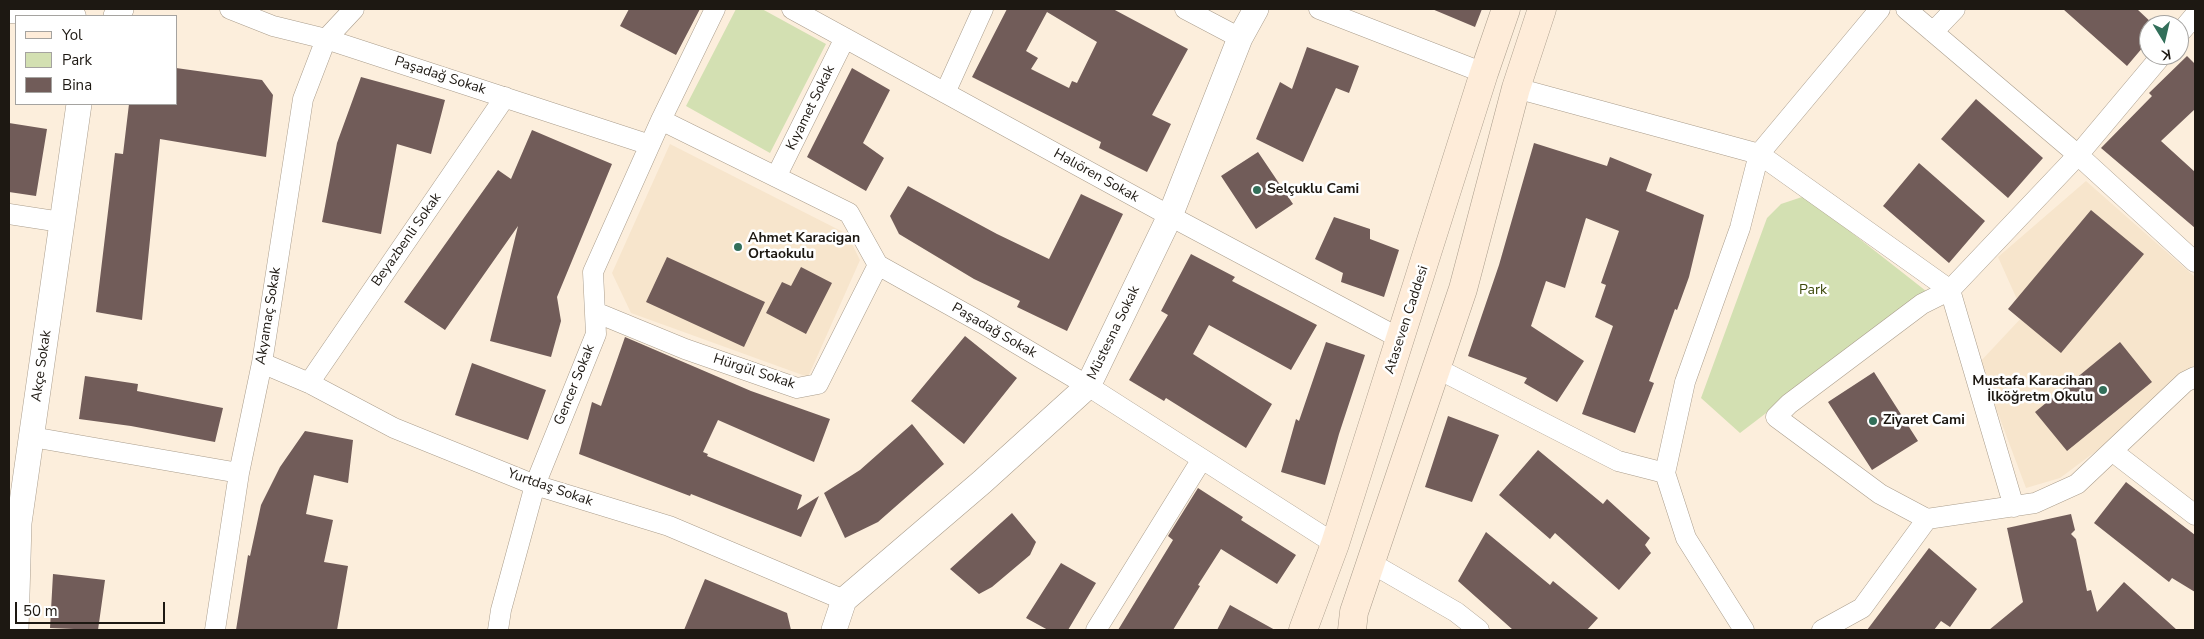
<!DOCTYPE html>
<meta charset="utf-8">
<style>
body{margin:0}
#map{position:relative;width:2204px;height:639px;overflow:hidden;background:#fceedc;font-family:"Nunito Sans",sans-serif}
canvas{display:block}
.frame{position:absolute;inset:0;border:10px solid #1d1812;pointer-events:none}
.legend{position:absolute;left:15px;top:15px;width:162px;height:90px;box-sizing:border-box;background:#fff;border:1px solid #a5a3a0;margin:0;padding:6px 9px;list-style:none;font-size:15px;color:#1d1812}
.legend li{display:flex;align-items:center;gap:10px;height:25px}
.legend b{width:25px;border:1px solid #a5a3a0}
.north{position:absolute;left:2139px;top:15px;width:50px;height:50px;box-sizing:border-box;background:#fff;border:1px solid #a5a3a0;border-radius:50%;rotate:171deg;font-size:14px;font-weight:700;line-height:20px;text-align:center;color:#1d1812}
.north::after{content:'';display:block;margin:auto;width:18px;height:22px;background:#326f5a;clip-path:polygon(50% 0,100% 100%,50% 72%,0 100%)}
.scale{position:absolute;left:15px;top:602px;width:150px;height:22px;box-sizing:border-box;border:2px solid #1d1812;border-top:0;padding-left:6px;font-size:15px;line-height:18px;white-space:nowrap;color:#1d1812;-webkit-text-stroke:4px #fff;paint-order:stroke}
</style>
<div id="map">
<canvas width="2204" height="639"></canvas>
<div class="frame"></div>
<ul class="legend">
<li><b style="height:6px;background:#feecd9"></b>Yol</li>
<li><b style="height:14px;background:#d3e0b2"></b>Park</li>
<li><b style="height:14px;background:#715c59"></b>Bina</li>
</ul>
<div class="north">K</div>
<div class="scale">50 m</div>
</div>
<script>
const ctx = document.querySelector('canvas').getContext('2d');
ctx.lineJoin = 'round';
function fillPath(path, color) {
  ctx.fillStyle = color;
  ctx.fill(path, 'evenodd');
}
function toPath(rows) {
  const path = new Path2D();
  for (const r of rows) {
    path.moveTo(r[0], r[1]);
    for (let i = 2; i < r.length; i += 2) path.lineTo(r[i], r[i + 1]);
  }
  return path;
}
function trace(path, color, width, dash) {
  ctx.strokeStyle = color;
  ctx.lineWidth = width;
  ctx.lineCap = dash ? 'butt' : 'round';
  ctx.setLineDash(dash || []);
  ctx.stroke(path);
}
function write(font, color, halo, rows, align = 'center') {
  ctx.font = font + ' "Nunito Sans",sans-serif';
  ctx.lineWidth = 5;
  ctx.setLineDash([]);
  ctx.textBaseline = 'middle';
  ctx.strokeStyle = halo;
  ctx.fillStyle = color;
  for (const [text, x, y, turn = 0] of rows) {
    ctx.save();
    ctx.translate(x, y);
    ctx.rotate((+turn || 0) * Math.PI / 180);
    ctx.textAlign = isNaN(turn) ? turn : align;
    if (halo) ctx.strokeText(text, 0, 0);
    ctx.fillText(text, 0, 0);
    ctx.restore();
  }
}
fillPath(toPath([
 [670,144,847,234,860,260,808,377,631,313,612,273],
 [2086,181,2195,277,2195,365,2181,374,2115,437,2060,478,2026,488,1979,363,2024,315,1998,257]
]), '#f7e5cc');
fillPath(toPath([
 [736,9,762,9,826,44,770,153,686,106],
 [1805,196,1926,291,1740,433,1701,398,1767,218,1781,204]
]), '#d3e0b2');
fillPath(toPath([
 [629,9,700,9,676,55,620,26],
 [1007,9,1113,9,1188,49,1152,115,1171,124,1147,172,1099,148,1101,142,972,77],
 [1047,12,1097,42,1077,83,1072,81,1069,88,1031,69,1038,58,1026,51],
 [1432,9,1482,9,1475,27],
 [2063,9,2137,9,2154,25,2149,25,2149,40,2127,66],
 [1307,47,1359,66,1349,93,1336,88,1303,162,1256,139,1280,82,1292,89],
 [2187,56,2195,64,2195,109,2161,141,2195,172,2195,228,2101,148,2152,96,2149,93],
 [176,68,262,80,273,95,266,157,160,139,142,320,96,312,115,153,123,154,129,104,176,104],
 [852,68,890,90,863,143,884,158,866,191,807,157],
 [361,77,445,100,431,154,397,144,381,234,322,222,337,143],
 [1976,99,2043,158,2008,198,1941,139],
 [9,123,47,129,36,196,9,192],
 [532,130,612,164,557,297,561,321,551,357,490,341,518,226,445,330,404,302,498,170,511,179],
 [1534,143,1607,166,1610,157,1652,174,1646,191,1704,215,1689,277,1677,310,1675,309,1649,381,1654,383,1635,433,1582,414,1613,326,1595,317,1606,285,1601,283,1619,231,1586,218,1565,288,1546,281,1531,326,1584,361,1557,402,1524,383,1527,378,1468,356,1499,265],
 [1258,152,1293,204,1256,229,1221,176],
 [1919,163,1985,221,1949,263,1883,206],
 [908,186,997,234,1049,259,1081,194,1123,214,1067,331,1017,307,1020,301,974,279,899,234,890,216],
 [2091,210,2144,254,2061,353,2008,309],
 [1334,217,1370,229,1370,239,1399,250,1384,297,1341,282,1343,273,1315,259],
 [1191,254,1235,277,1232,281,1317,325,1291,370,1209,325,1193,354,1272,404,1246,448,1166,398,1164,401,1129,380,1168,315,1161,311],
 [667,257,765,302,744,347,646,302],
 [801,267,832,283,806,334,766,313,782,282,791,286],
 [965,336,1017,378,964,444,911,401],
 [625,337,751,391,830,419,814,462,718,420,703,452,708,454,707,456,802,495,797,510,819,496,801,537,691,494,690,496,579,454,592,402,601,406],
 [1326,342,1365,355,1339,434,1325,485,1281,472,1296,419,1299,421],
 [2120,342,2152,382,2067,451,2035,412],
 [472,363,546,390,528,440,455,415],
 [1874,372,1918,441,1872,470,1828,402],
 [85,376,138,384,137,391,223,408,215,442,131,426,79,419],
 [1448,416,1499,435,1472,502,1425,487],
 [912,424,944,464,878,522,845,538,824,493,860,470],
 [305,431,353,440,348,483,314,475,306,514,333,520,324,562,348,566,337,630,236,630,248,555,250,556,261,505,280,467],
 [1538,450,1603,504,1607,499,1650,538,1645,545,1651,553,1619,590,1555,533,1550,539,1499,495],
 [2126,482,2195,535,2195,592,2172,578,2169,582,2094,523],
 [1198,488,1243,517,1241,520,1296,555,1277,584,1221,549,1198,585,1200,586,1173,630,1118,630,1173,540,1168,536],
 [1012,513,1036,542,1030,555,992,587,979,594,950,569],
 [2071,514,2075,530,2071,534,2076,539,2087,591,2091,590,2097,612,2124,582,2177,630,1989,630,2023,602,2007,528],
 [1486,532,1550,585,1553,581,1598,618,1587,630,1513,630,1458,581],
 [1929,548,1977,589,1950,627,1941,621,1934,630,1867,630],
 [1061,563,1096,583,1068,630,1048,630,1026,618],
 [53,574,105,580,98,630,50,628],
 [705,579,787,613,791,630,684,630],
 [1230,605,1275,630,1217,630]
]), '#715c59');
const minor = toPath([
 [230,9,273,26,326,39,650,145],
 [792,9,1170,216,1401,339],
 [1185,9,1240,38],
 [1319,9,1484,73],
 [1906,9,2078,155,2195,262],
 [9,13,76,16],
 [1933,32,1955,9],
 [2179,34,2195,15],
 [1516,88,1759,154,1950,290,2014,507],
 [945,93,983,9],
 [661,120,849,213,878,265,982,323,1088,386,1335,544],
 [776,177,845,38],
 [9,214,61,222],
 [595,312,685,349,797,388,818,384,878,265],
 [262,363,309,383,394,428,535,485,669,526,844,600],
 [1436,368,1618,461,1665,473],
 [309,383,505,97],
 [32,437,239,473],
 [2112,451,2195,515],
 [1927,519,1880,494,1776,417,1789,404,1922,304,1950,290,2078,155,2162,55],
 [1371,563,1456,612,1479,630],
 [215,630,239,473,262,363,303,99,326,39,354,9],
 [498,630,501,610,535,485,596,334,593,272,661,120,715,9],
 [1096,630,1202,459],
 [1744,630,1686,538,1665,473,1685,382,1740,228,1759,154,1880,9],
 [1822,630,1862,608,1927,519,2035,503,2077,484,2185,382,2195,377]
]);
const tertiary = toPath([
 [116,16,121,9],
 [16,630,19,523,79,104],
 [834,630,844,600,982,482,1088,386,1170,216,1240,38,1256,9]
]);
const secondary = toPath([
 [1303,630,1335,544,1484,73,1506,9],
 [1352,630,1354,612,1463,289,1516,88,1542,9]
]);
trace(minor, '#aa9d8c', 21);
trace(tertiary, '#aa9d8c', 26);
trace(secondary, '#aa9d8c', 29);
trace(minor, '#fff', 20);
trace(tertiary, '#fff', 25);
trace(secondary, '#feecd9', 28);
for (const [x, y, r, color] of [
 [1257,190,5,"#326f5a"],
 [738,247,5,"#326f5a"],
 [2103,390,5,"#326f5a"],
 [1873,421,5,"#326f5a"]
]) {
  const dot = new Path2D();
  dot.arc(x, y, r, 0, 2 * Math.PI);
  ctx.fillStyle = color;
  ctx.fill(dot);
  trace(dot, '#fff', 2);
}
write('14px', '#1d1812', '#fff', [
 ["Paşadağ Sokak",440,76,18],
 ["Kıyamet Sokak",811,108,-64],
 ["Halıören Sokak",1096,176,29],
 ["Beyazbenli Sokak",407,240,-55],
 ["Akyamaç Sokak",269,316,-81],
 ["Ataseven Caddesi",1407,320,-72],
 ["Paşadağ Sokak",994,331,30],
 ["Müstesna Sokak",1114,333,-64],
 ["Akçe Sokak",42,366,-82],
 ["Hürgül Sokak",754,372,18],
 ["Gencer Sokak",575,385,-68],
 ["Yurtdaş Sokak",550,488,19]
]);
write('bold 14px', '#1d1812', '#fff', [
 ["Selçuklu Cami",1267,190],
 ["Ahmet Karacigan",748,239],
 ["Ortaokulu",748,255],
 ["Mustafa Karacihan",2093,382,"right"],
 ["İlköğretm Okulu",2093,398,"right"],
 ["Ziyaret Cami",1883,421]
], 'left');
write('14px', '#3c4809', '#fff', [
 ["Park",1813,291]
]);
</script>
